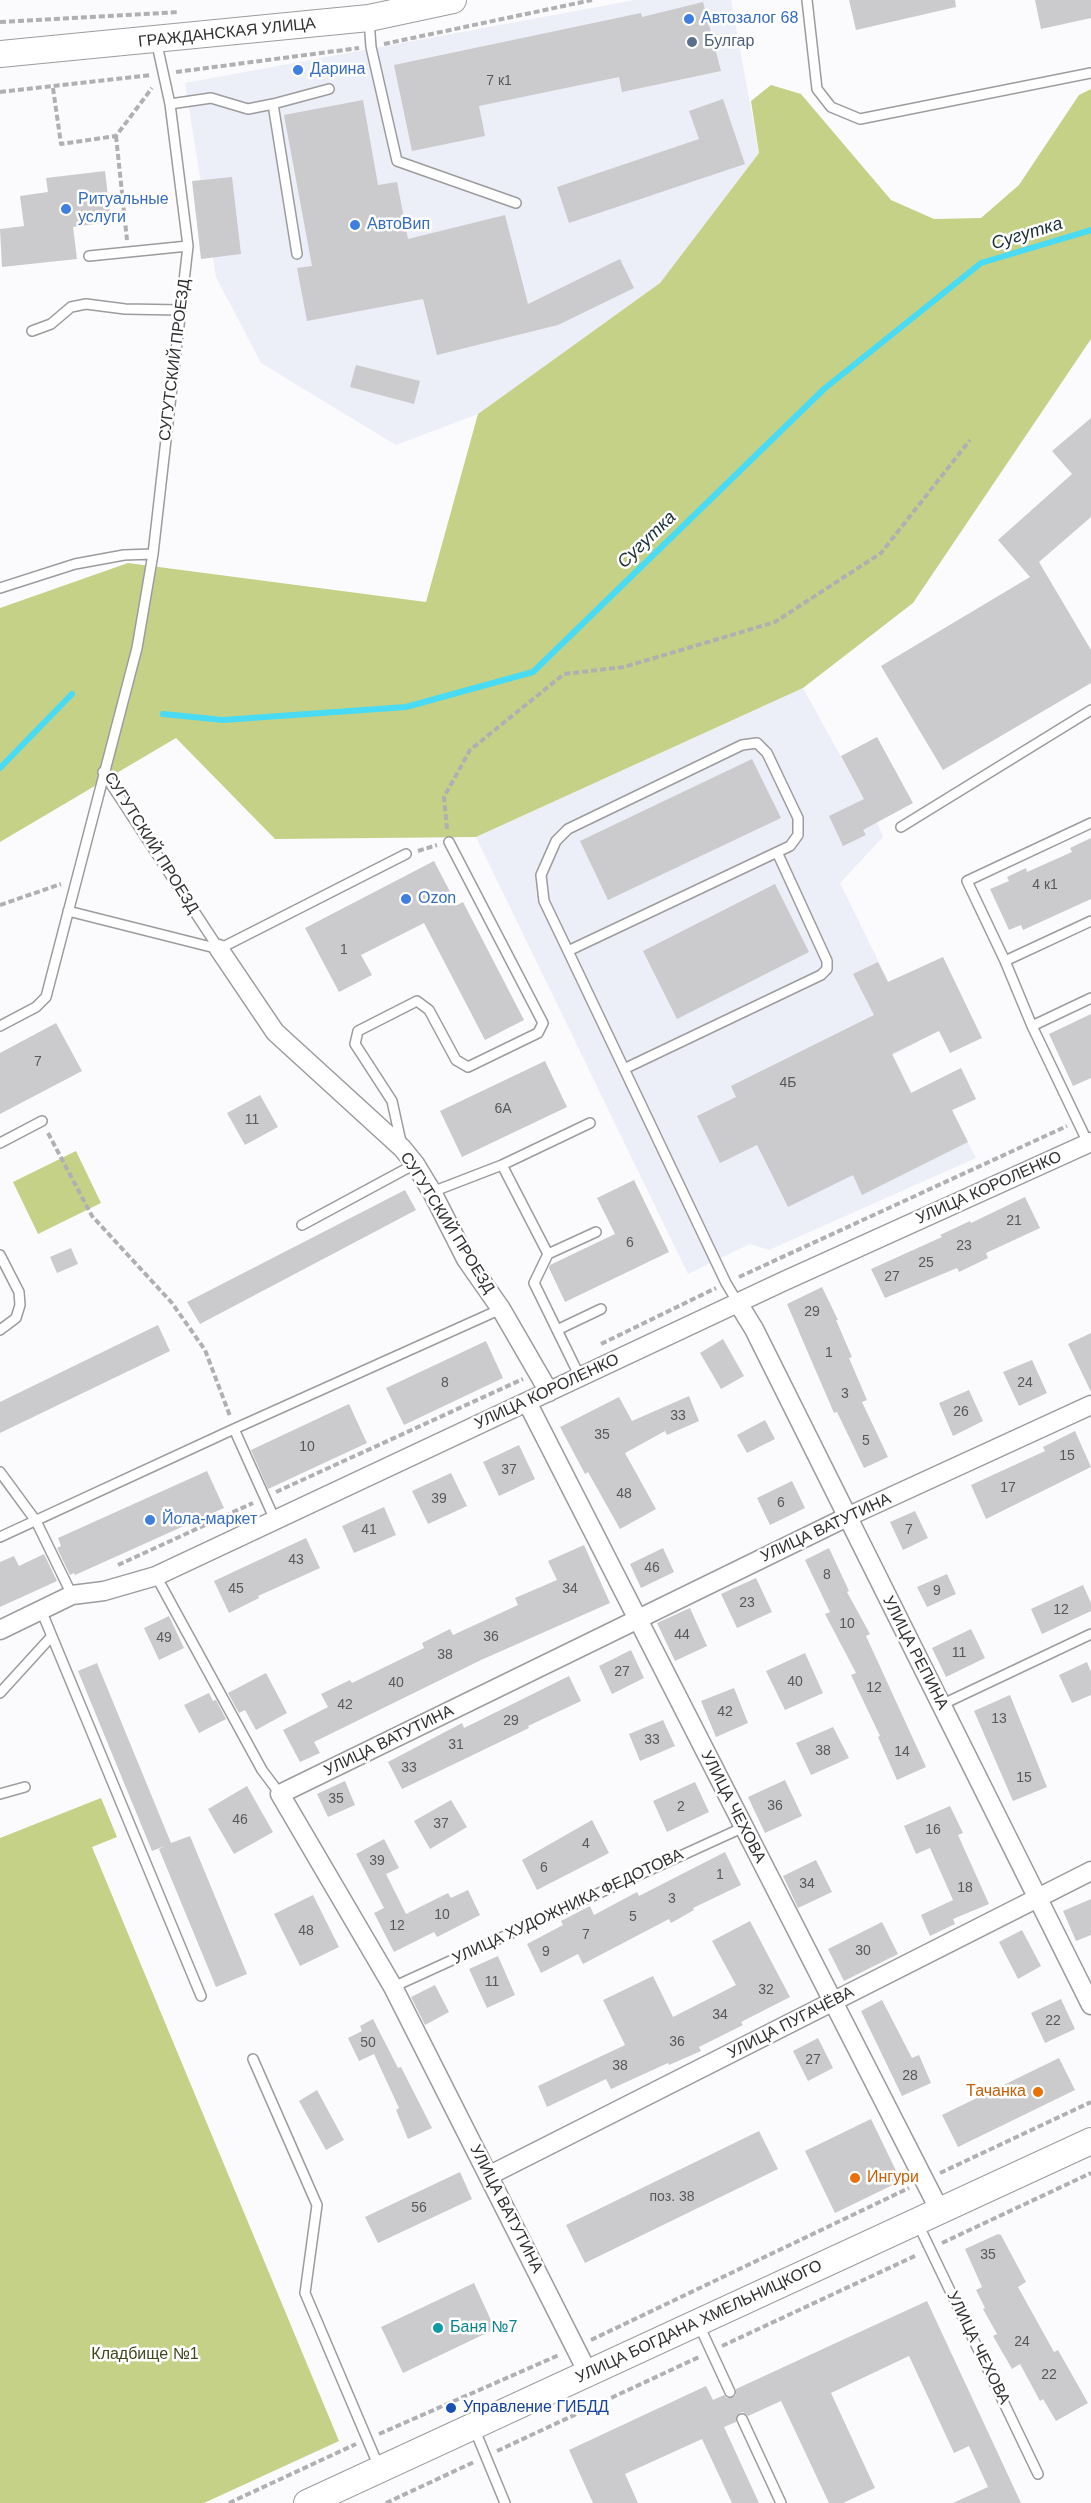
<!DOCTYPE html>
<meta charset="utf-8">
<style>
body{margin:0}
canvas{display:block;background:#fbfbfd}
</style>
<canvas width="1091" height="2503"></canvas>
<script>
const ctx = document.querySelector('canvas').getContext('2d');
ctx.lineJoin = 'round';
function fillPath(path, color) {
  ctx.fillStyle = color;
  ctx.fill(path, 'evenodd');
}
function toPath(rows) {
  const path = new Path2D();
  for (const r of rows) {
    path.moveTo(r[0], r[1]);
    for (let i = 2; i < r.length; i += 2) path.lineTo(r[i], r[i + 1]);
  }
  return path;
}
function trace(path, color, width, dash) {
  ctx.strokeStyle = color;
  ctx.lineWidth = width;
  ctx.lineCap = dash ? 'butt' : 'round';
  ctx.setLineDash(dash || []);
  ctx.stroke(path);
}
function write(font, color, halo, rows, align = 'center') {
  ctx.font = font + ' Arial,sans-serif';
  ctx.lineWidth = 5;
  ctx.setLineDash([]);
  ctx.textBaseline = 'middle';
  ctx.strokeStyle = halo;
  ctx.fillStyle = color;
  for (const [text, x, y, turn = 0] of rows) {
    ctx.save();
    ctx.translate(x, y);
    ctx.rotate((+turn || 0) * Math.PI / 180);
    ctx.textAlign = isNaN(turn) ? turn : align;
    if (halo) ctx.strokeText(text, 0, 0);
    ctx.fillText(text, 0, 0);
    ctx.restore();
  }
}
fillPath(toPath([
 [635,0,731,0,759,153,660,283,478,414,396,445,261,363,216,277,185,83],
 [803,688,877,822,883,837,840,883,918,1042,893,1055,912,1093,961,1068,976,1099,952,1111,976,1158,769,1250,750,1244,688,1274,476,837]
]), '#eceff8');
fillPath(toPath([
 [771,85,801,94,891,200,934,219,981,218,1019,185,1079,95,1091,89,1091,339,913,603,803,688,476,837,275,839,176,738,0,842,0,608,128,563,426,602,478,414,660,283,759,153,751,101],
 [76,1151,101,1203,38,1234,13,1182],
 [101,1798,117,1837,92,1847,339,2441,204,2503,0,2503,0,1838]
]), '#c5d186');
trace(toPath([
 [163,714,223,720,406,707,533,672,824,389,981,263,1091,230],
 [0,768,72,694]
]), '#49dbf3', 6);
fillPath(toPath([
 [849,0,955,0,956,7,856,30],
 [1035,0,1091,0,1091,18,1041,29],
 [703,2,721,71,622,92,619,77,479,106,485,136,412,151,394,65,641,13,642,17],
 [723,99,745,164,569,223,557,187,699,139,689,111],
 [363,100,378,185,397,182,408,239,505,215,528,304,620,259,634,288,558,325,437,355,423,299,307,321,297,268,312,266,284,115],
 [105,171,111,222,73,227,77,259,2,267,0,229,24,226,20,196,48,192,46,178],
 [232,177,241,254,201,259,192,181],
 [356,365,420,381,414,404,350,387],
 [1091,418,1091,517,1039,562,1091,650,1091,683,943,770,881,666,1030,577,998,540,1072,474,1052,451],
 [877,737,913,803,863,830,866,835,843,846,829,816,864,799,841,756],
 [752,759,781,818,608,900,580,841],
 [1091,838,1091,899,1023,930,1021,925,1009,930,990,889,1009,881,1007,877,1026,868,1027,872,1072,852,1070,848],
 [434,861,457,905,463,902,524,1020,485,1040,424,923,361,955,372,975,339,992,305,928],
 [775,884,809,952,677,1019,643,951],
 [943,957,982,1038,950,1053,939,1031,892,1054,911,1093,961,1068,976,1099,952,1110,968,1142,862,1195,853,1175,788,1207,757,1145,720,1163,697,1116,736,1097,731,1086,874,1015,853,974,878,962,888,982],
 [1091,1014,1091,1078,1073,1086,1049,1034],
 [56,1023,82,1071,0,1114,0,1053],
 [545,1061,567,1107,462,1157,440,1111],
 [260,1095,278,1127,245,1145,227,1113],
 [634,1180,669,1252,565,1302,549,1268,550,1265,615,1234,597,1198],
 [405,1190,416,1210,200,1324,187,1302],
 [1025,1197,1040,1228,986,1253,988,1258,959,1272,957,1268,885,1298,871,1269,942,1237,940,1235,970,1221,971,1223],
 [71,1248,78,1264,57,1273,50,1257],
 [822,1287,838,1320,836,1320,852,1357,849,1358,867,1400,862,1402,888,1457,864,1468,837,1412,834,1413,787,1304],
 [158,1325,170,1351,0,1433,0,1402],
 [1091,1333,1091,1392,1068,1344],
 [723,1339,744,1376,721,1389,700,1353],
 [486,1341,503,1378,404,1425,386,1388],
 [1032,1360,1047,1393,1019,1406,1003,1372],
 [969,1390,983,1421,953,1436,939,1403],
 [689,1396,699,1421,667,1435,665,1431,625,1453,656,1509,620,1529,588,1472,585,1474,560,1427,619,1397,632,1421],
 [349,1404,367,1443,268,1489,251,1450],
 [765,1420,775,1439,747,1453,737,1435],
 [1075,1431,1091,1467,986,1519,971,1485,1045,1451,1043,1447],
 [519,1445,535,1479,499,1496,483,1462],
 [207,1471,224,1508,75,1575,74,1573,70,1575,57,1548,61,1546,58,1538],
 [451,1473,467,1506,428,1524,412,1491],
 [792,1481,805,1508,770,1525,757,1498],
 [384,1507,396,1535,354,1553,342,1526],
 [915,1511,928,1538,903,1550,890,1522],
 [306,1538,320,1568,258,1596,259,1598,229,1613,214,1581],
 [584,1545,610,1603,481,1660,314,1742,320,1753,300,1762,283,1730,328,1707,321,1694,350,1680,352,1683,424,1648,422,1643,450,1629,453,1635,518,1605,515,1598,557,1580,548,1561],
 [663,1548,674,1572,641,1588,630,1564],
 [829,1548,849,1591,847,1592,870,1634,866,1636,926,1767,897,1780,878,1737,880,1736,851,1675,856,1673,825,1614,830,1612,805,1560],
 [44,1554,57,1581,0,1607,0,1562,14,1556,19,1566],
 [947,1574,956,1594,927,1607,917,1587],
 [756,1578,772,1612,737,1628,721,1594],
 [1083,1585,1091,1603,1091,1611,1042,1634,1031,1609],
 [690,1608,707,1646,675,1661,657,1623],
 [169,1616,184,1648,159,1660,144,1628],
 [971,1629,985,1658,946,1677,932,1648],
 [631,1650,644,1678,612,1694,599,1666],
 [805,1653,823,1693,785,1710,766,1671],
 [1087,1662,1091,1672,1091,1695,1072,1703,1059,1675],
 [97,1663,171,1843,190,1836,247,1974,216,1987,159,1849,165,1846,152,1851,78,1671],
 [266,1673,287,1713,256,1730,245,1710,239,1713,228,1693],
 [569,1676,581,1701,528,1726,529,1728,402,1789,388,1762,462,1723,464,1728],
 [734,1688,748,1723,716,1737,701,1701],
 [209,1693,213,1701,216,1700,226,1719,199,1733,184,1705],
 [1010,1695,1047,1787,1013,1801,974,1711],
 [663,1720,675,1746,640,1761,629,1734],
 [833,1727,849,1758,811,1775,796,1743],
 [785,1780,802,1816,765,1833,748,1797],
 [345,1781,355,1805,328,1817,317,1794],
 [695,1782,709,1812,667,1832,653,1801],
 [247,1786,273,1832,234,1854,208,1809],
 [451,1800,467,1827,430,1849,414,1821],
 [950,1806,963,1833,958,1835,989,1904,953,1919,955,1924,930,1936,921,1915,953,1900,930,1848,916,1854,904,1826],
 [592,1820,609,1853,537,1890,522,1860],
 [384,1839,399,1868,386,1874,406,1914,448,1893,451,1898,468,1890,480,1915,437,1937,434,1932,394,1952,374,1913,384,1908,356,1854],
 [725,1852,741,1885,693,1908,694,1910,671,1923,669,1919,583,1964,578,1954,541,1973,527,1944,563,1925,561,1921,590,1906,594,1915,637,1892,639,1896],
 [816,1860,832,1892,798,1908,783,1876],
 [313,1895,339,1947,300,1966,274,1914],
 [1091,1899,1091,1935,1076,1941,1063,1911],
 [750,1921,790,1997,741,2022,743,2025,699,2047,701,2051,669,2065,668,2063,611,2089,606,2079,547,2107,538,2086,625,2045,603,2000,653,1976,673,2017,736,1985,712,1941],
 [882,1922,898,1954,844,1981,828,1949],
 [1022,1930,1041,1966,1018,1979,999,1942],
 [498,1956,515,1995,487,2008,469,1969],
 [435,1985,449,2012,425,2025,411,1997],
 [1061,1999,1075,2029,1045,2043,1031,2013],
 [882,2000,912,2058,919,2055,931,2083,902,2096,861,2011],
 [373,2019,398,2068,401,2067,432,2128,408,2139,396,2110,399,2108,374,2054,359,2061,348,2038,362,2031,360,2026],
 [818,2038,833,2068,808,2081,793,2051],
 [1059,2058,1075,2090,958,2147,942,2115],
 [317,2090,344,2140,326,2150,299,2101],
 [871,2119,901,2181,835,2213,805,2151],
 [759,2131,778,2169,585,2263,566,2225],
 [460,2172,472,2199,378,2243,365,2217],
 [998,2234,1001,2235,1026,2282,1018,2287,1054,2352,1058,2350,1088,2403,1056,2421,1043,2399,1040,2401,1020,2364,1012,2369,993,2336,997,2334,983,2309,985,2308,976,2290,982,2287,965,2249],
 [474,2283,495,2329,403,2373,381,2327],
 [927,2301,1021,2503,953,2503,988,2487,969,2446,954,2453,909,2356,831,2393,875,2488,843,2503,829,2503,781,2401,748,2416,743,2412,739,2413,736,2422,724,2427,759,2503,732,2503,702,2439,625,2474,638,2503,593,2503,569,2450,706,2386,713,2400,724,2395,727,2398,732,2398,736,2395,736,2389]
]), '#cbcbcd');
const lane = toPath([
 [807,0,817,89,831,107,860,119,1091,73],
 [369,20,371,47,397,161,516,203],
 [170,104,211,98,248,109,273,104],
 [297,254,273,104,329,89],
 [89,256,188,246],
 [32,331,51,324,71,307,86,304,125,309,181,310],
 [0,588,75,564,124,555,153,554],
 [103,772,219,949],
 [1091,823,967,881,1005,961,1091,921],
 [901,827,1091,710],
 [68,911,219,949,406,854],
 [568,951,790,846,798,835,798,818,767,753,757,743,742,745,568,829,556,841,541,875,544,901,568,951,726,1283,738,1303],
 [1005,961,1032,1026],
 [0,1026,36,1007,46,997,137,648,153,554,188,246,170,104,156,40],
 [624,1069,821,975,827,969,827,961,777,852],
 [401,1142,392,1101,355,1044,358,1031,417,1001,429,1010,456,1060,468,1067,538,1033,543,1023,449,842],
 [0,1143,42,1121],
 [1088,1143,1032,1026,1091,998],
 [502,1165,548,1254,534,1283,580,1377],
 [432,1192,502,1165,590,1123],
 [302,1225,415,1164],
 [548,1254,596,1232],
 [0,1255,19,1292,20,1305,16,1318,0,1330],
 [557,1330,601,1309],
 [234,1429,275,1520],
 [0,1472,36,1521,72,1595],
 [0,1537,234,1429,501,1309],
 [156,1576,262,1770,280,1794],
 [41,1610,201,1996],
 [0,1693,51,1637],
 [941,1705,1091,1634],
 [0,1794,25,1787],
 [393,1987,744,1827],
 [253,2059,317,2205,305,2293,379,2467],
 [918,2224,1038,2474],
 [699,2325,730,2392],
 [742,2419,781,2503],
 [474,2428,505,2503]
]);
const street = toPath([
 [219,949,275,1032,402,1148,415,1164,432,1192,466,1259,501,1309,549,1392],
 [738,1303,754,1329,1091,2005],
 [527,1402,940,2211],
 [0,1630,72,1595,104,1591,156,1576,782,1282,1091,1142],
 [490,2175,1091,1871],
 [588,2373,393,1987,280,1794,847,1517,1091,1405]
]);
const secondary = toPath([
 [0,54,369,18,453,0],
 [307,2503,1091,2141]
]);
trace(lane, '#9c9c9e', 12);
trace(street, '#9c9c9e', 21);
trace(secondary, '#9c9c9e', 28);
trace(toPath([
 [0,22,179,12],
 [384,44,592,0],
 [176,72,359,48],
 [53,88,61,144,116,136,152,88],
 [0,92,151,75],
 [116,136,127,240],
 [447,829,444,797,470,750,564,674,624,667,775,622,881,553,970,440],
 [418,851,437,845],
 [0,905,61,884],
 [48,1133,92,1216,172,1303,205,1350,230,1416],
 [739,1277,1067,1126],
 [601,1344,716,1288],
 [276,1492,523,1379],
 [118,1565,253,1503],
 [940,2173,1091,2102],
 [942,2243,1091,2173],
 [591,2340,909,2188],
 [722,2346,917,2255],
 [379,2434,559,2355],
 [497,2451,699,2357],
 [229,2503,356,2444],
 [386,2503,474,2462]
]), '#b0b0b2', 4, [6, 3]);
trace(lane, '#fff', 9);
trace(street, '#fff', 18);
trace(secondary, '#fff', 26);
for (const [x, y, r, color] of [
 [689,19,6,"#3f7fe0"],
 [692,42,6,"#5c6f8a"],
 [298,70,6,"#3f7fe0"],
 [66,209,6,"#3f7fe0"],
 [355,225,6,"#3f7fe0"],
 [406,899,6,"#3f7fe0"],
 [150,1520,6,"#3f7fe0"],
 [1038,2092,6,"#e8710a"],
 [855,2178,6,"#e8710a"],
 [438,2328,6,"#0f9aa8"],
 [451,2408,6,"#1a4fb4"]
]) {
  const dot = new Path2D();
  dot.arc(x, y, r, 0, 2 * Math.PI);
  ctx.fillStyle = color;
  ctx.fill(dot);
  trace(dot, '#fff', 2);
}
write('14px', '#575858', null, [
 ["7 к1",499,81],
 ["4 к1",1045,885],
 ["1",344,950],
 ["7",38,1062],
 ["4Б",788,1083],
 ["6А",503,1109],
 ["11",252,1120],
 ["21",1014,1221],
 ["6",630,1243],
 ["23",964,1246],
 ["25",926,1263],
 ["27",892,1277],
 ["29",812,1312],
 ["1",829,1353],
 ["8",445,1383],
 ["24",1025,1383],
 ["3",845,1394],
 ["26",961,1412],
 ["33",678,1416],
 ["35",602,1435],
 ["5",866,1441],
 ["10",307,1447],
 ["15",1067,1456],
 ["37",509,1470],
 ["17",1008,1488],
 ["48",624,1494],
 ["39",439,1499],
 ["6",781,1503],
 ["41",369,1530],
 ["7",909,1530],
 ["43",296,1560],
 ["46",652,1568],
 ["8",827,1575],
 ["45",236,1589],
 ["34",570,1589],
 ["9",937,1591],
 ["23",747,1603],
 ["12",1061,1610],
 ["10",847,1624],
 ["44",682,1635],
 ["36",491,1637],
 ["49",164,1638],
 ["11",959,1653],
 ["38",445,1655],
 ["27",622,1672],
 ["40",795,1682],
 ["40",396,1683],
 ["12",874,1688],
 ["42",345,1705],
 ["42",725,1712],
 ["13",999,1719],
 ["29",511,1721],
 ["33",652,1740],
 ["31",456,1745],
 ["38",823,1751],
 ["14",902,1752],
 ["33",409,1768],
 ["15",1024,1778],
 ["35",336,1799],
 ["36",775,1806],
 ["2",681,1807],
 ["46",240,1820],
 ["37",441,1824],
 ["16",933,1830],
 ["4",586,1844],
 ["39",377,1861],
 ["6",544,1868],
 ["1",720,1875],
 ["34",807,1884],
 ["18",965,1888],
 ["3",672,1899],
 ["10",442,1915],
 ["5",633,1917],
 ["12",397,1926],
 ["48",306,1931],
 ["7",586,1935],
 ["30",863,1951],
 ["9",546,1952],
 ["11",492,1982],
 ["32",766,1990],
 ["34",720,2015],
 ["22",1053,2021],
 ["36",677,2042],
 ["50",368,2043],
 ["27",813,2060],
 ["38",620,2066],
 ["28",910,2076],
 ["поз. 38",672,2197],
 ["56",419,2208],
 ["35",988,2255],
 ["24",1022,2342],
 ["22",1049,2375]
]);
write('16px', '#366cbe', '#fff', [
 ["Автозалог 68",701,19],
 ["Дарина",310,70],
 ["Ритуальные",78,200],
 ["услуги",78,218],
 ["АвтоВип",367,225],
 ["Ozon",418,899],
 ["Йола-маркет",162,1520]
], 'left');
write('16px', '#303131', '#fff', [
 ["ГРАЖДАНСКАЯ УЛИЦА",227,33,-6],
 ["СУГУТСКИЙ ПРОЕЗД",175,360,-83],
 ["СУГУТСКИЙ ПРОЕЗД",151,843,58],
 ["УЛИЦА КОРОЛЕНКО",989,1188,-24],
 ["СУГУТСКИЙ ПРОЕЗД",447,1223,58],
 ["УЛИЦА КОРОЛЕНКО",547,1392,-25],
 ["УЛИЦА ВАТУТИНА",826,1528,-25],
 ["УЛИЦА РЕПИНА",915,1653,63],
 ["УЛИЦА ВАТУТИНА",389,1741,-26],
 ["УЛИЦА ЧЕХОВА",733,1807,63],
 ["УЛИЦА ХУДОЖНИКА ФЕДОТОВА",568,1907,-25],
 ["УЛИЦА ПУГАЧЁВА",791,2023,-27],
 ["УЛИЦА ВАТУТИНА",506,2209,63],
 ["УЛИЦА БОГДАНА ХМЕЛЬНИЦКОГО",699,2322,-25],
 ["УЛИЦА ЧЕХОВА",978,2348,64]
]);
write('16px', '#4e5e75', '#fff', [
 ["Булгар",704,42]
], 'left');
write('16px', '#c56008', '#fff', [
 ["Тачанка",1026,2092],
 ["Ингури",867,2178,"left"]
], 'right');
write('16px', '#0d838f', '#fff', [
 ["Баня №7",450,2328]
], 'left');
write('16px', '#42471e', '#fff', [
 ["Кладбище №1",145,2355]
]);
write('16px', '#164399', '#fff', [
 ["Управление ГИБДД",463,2408]
], 'left');
write('italic 18px', '#183034', '#fff', [
 ["Сугутка",1027,234,-17],
 ["Сугутка",647,540,-44]
]);
</script>
